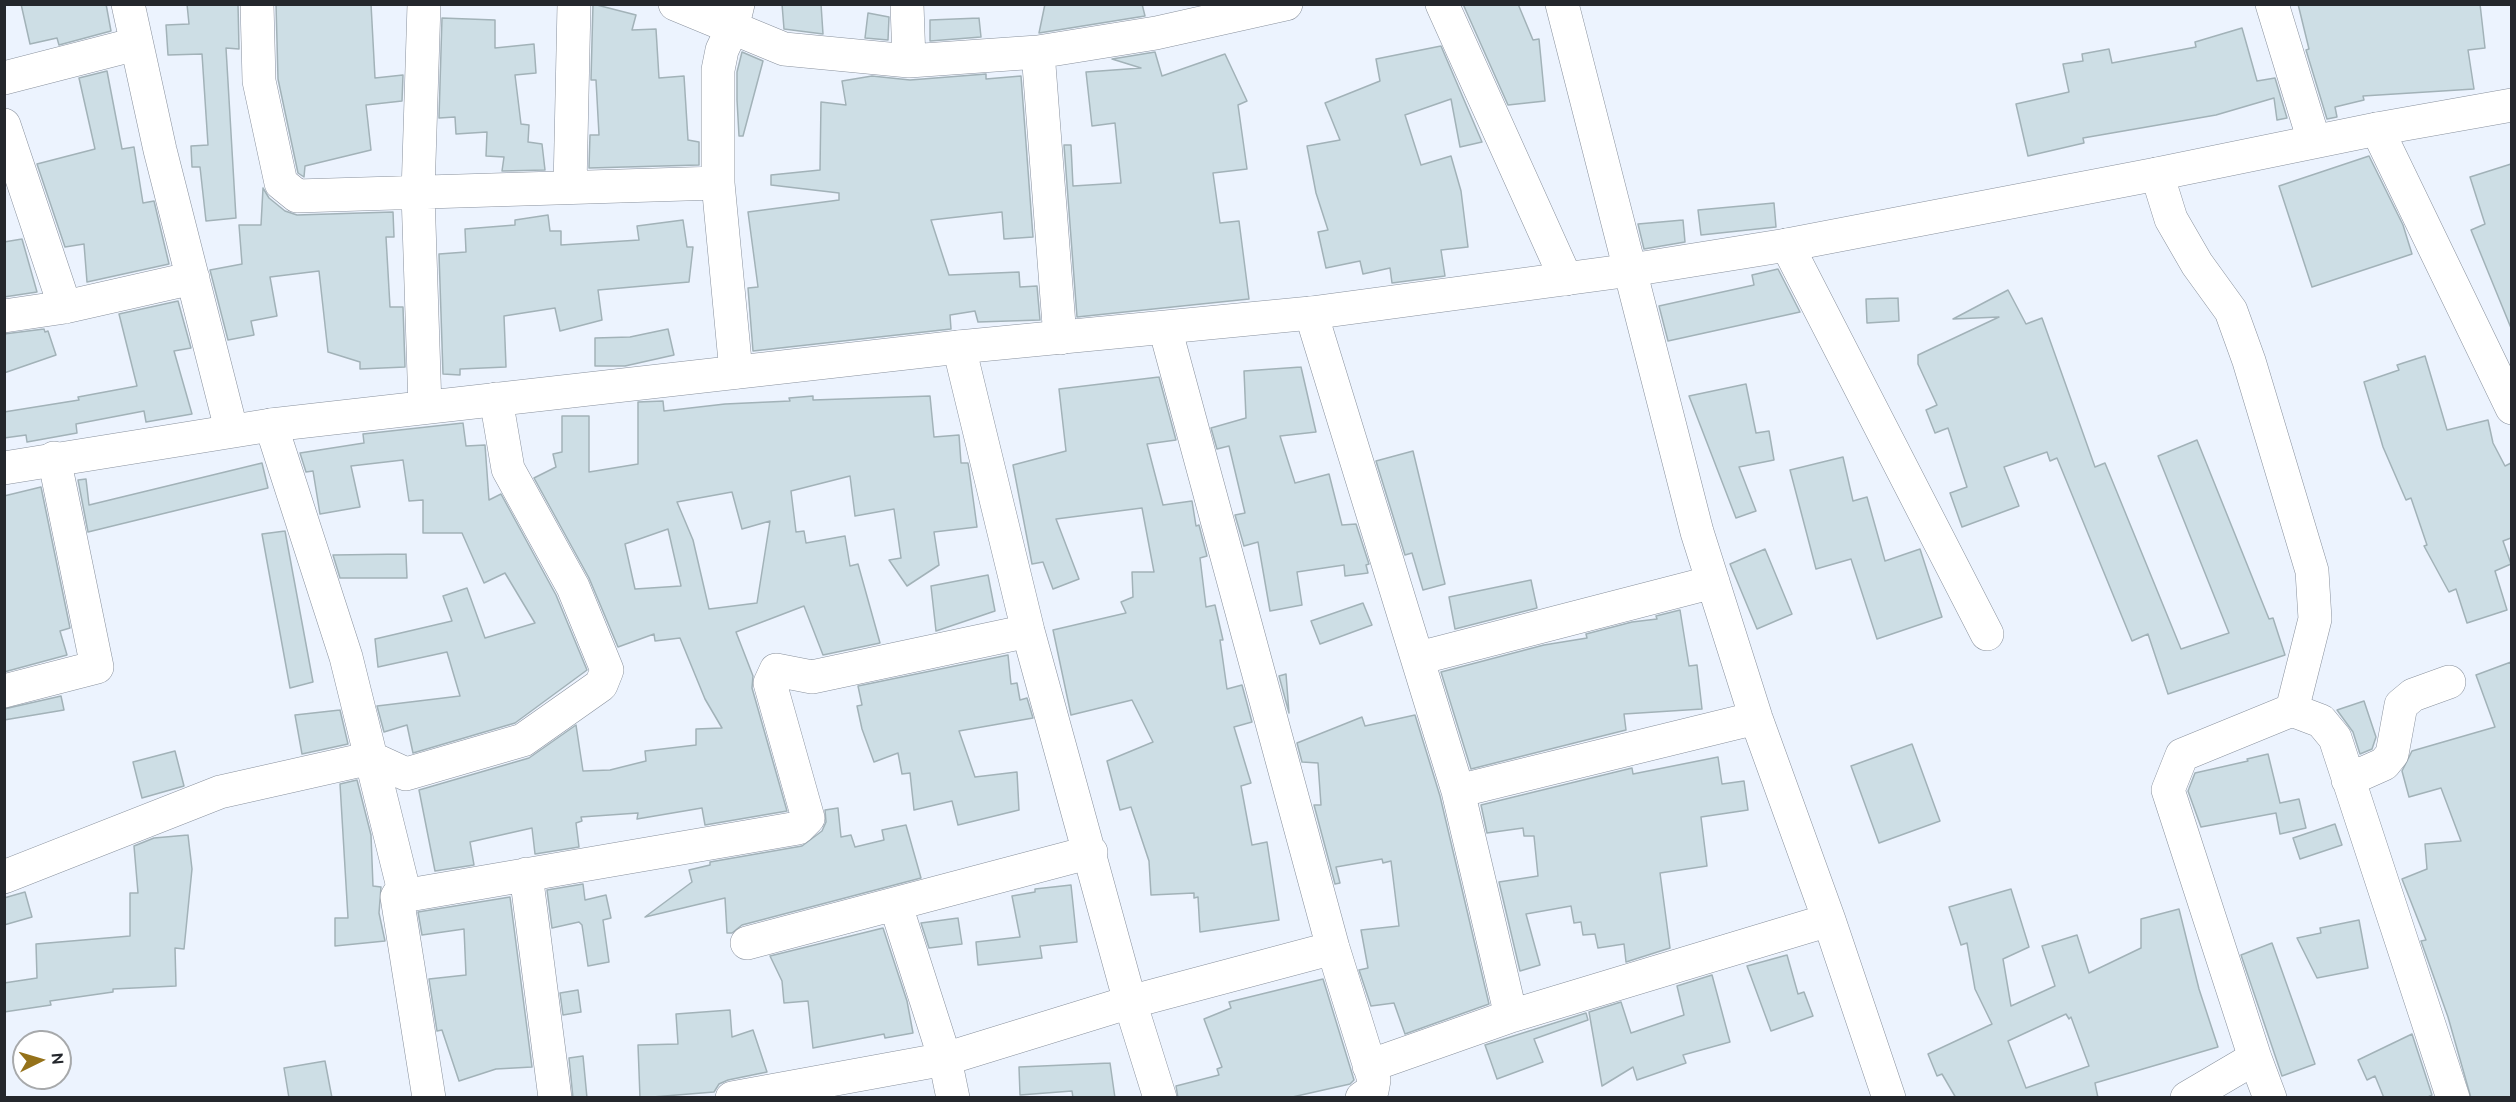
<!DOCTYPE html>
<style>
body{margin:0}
#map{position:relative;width:2516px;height:1102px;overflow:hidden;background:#ecf3fe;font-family:Ubuntu,sans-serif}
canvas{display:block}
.frame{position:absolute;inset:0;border:6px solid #24272c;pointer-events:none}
.north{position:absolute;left:12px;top:1030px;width:60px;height:60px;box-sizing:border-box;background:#fff;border:2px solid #a7a9ab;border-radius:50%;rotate:85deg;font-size:16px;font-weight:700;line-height:24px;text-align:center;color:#24272c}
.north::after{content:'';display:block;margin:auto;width:21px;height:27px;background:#95721a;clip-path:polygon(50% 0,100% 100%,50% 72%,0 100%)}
</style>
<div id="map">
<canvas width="2516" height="1102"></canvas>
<div class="frame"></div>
<div class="north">N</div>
</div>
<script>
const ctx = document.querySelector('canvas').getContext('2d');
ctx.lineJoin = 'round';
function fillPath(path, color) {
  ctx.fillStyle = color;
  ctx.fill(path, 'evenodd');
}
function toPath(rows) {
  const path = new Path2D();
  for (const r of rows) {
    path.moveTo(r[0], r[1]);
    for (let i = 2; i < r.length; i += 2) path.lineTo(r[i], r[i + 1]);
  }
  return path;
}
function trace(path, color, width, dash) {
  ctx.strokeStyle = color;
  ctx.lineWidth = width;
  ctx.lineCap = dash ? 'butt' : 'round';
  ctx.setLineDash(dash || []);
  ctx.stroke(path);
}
const building = toPath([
 [21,4,106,4,111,31,59,45,57,38,30,44,21,4],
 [187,4,238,4,239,49,226,48,236,218,206,221,200,167,192,167,191,146,208,145,202,54,168,55,166,25,189,24,187,4],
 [276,4,371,4,375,78,403,75,402,101,366,105,371,150,305,166,304,177,298,173,278,79,276,4],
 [593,4,636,15,632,30,656,29,659,78,684,76,688,140,699,142,699,165,589,168,590,135,599,135,596,80,591,80,593,4],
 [782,4,821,4,823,34,784,29,782,4],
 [1045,4,1142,4,1145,16,1039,33,1045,4],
 [1463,4,1518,4,1533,40,1539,39,1545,101,1508,105,1463,4],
 [2298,4,2480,4,2485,48,2468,50,2474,89,2363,96,2364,100,2335,107,2337,117,2327,119,2306,50,2309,49,2298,4],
 [868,13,889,17,888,40,865,38,868,13],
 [442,18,495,20,495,48,534,44,536,73,515,75,521,124,529,125,528,142,542,144,545,170,502,171,504,157,486,156,487,132,456,134,455,117,439,118,442,18],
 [979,18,981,37,930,41,930,20,979,18],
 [2242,28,2257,81,2275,78,2287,118,2277,120,2274,98,2216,115,2083,138,2084,143,2028,156,2016,104,2069,92,2063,64,2083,61,2082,54,2109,49,2112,63,2196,47,2195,42,2242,28],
 [1441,46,1482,142,1460,147,1451,99,1405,115,1421,165,1451,156,1461,191,1468,247,1441,250,1445,276,1392,283,1390,268,1363,274,1360,261,1326,268,1318,232,1328,230,1316,193,1307,146,1340,140,1325,103,1380,81,1376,59,1441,46],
 [742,52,763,61,743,136,739,136,737,100,737,72,742,52],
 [1155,52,1162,76,1225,54,1247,101,1238,105,1247,169,1213,173,1220,223,1239,221,1249,299,1077,317,1064,145,1071,145,1073,186,1121,183,1115,123,1092,126,1086,72,1141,68,1112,59,1155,52],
 [107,71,122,149,134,147,143,203,154,201,169,264,87,282,84,244,65,247,37,164,95,149,79,78,107,71],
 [986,74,986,79,1021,76,1033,237,1004,239,1002,212,931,220,949,275,1019,272,1020,287,1037,286,1040,320,978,322,975,311,950,315,951,329,753,351,748,288,758,287,748,212,839,200,839,193,771,185,771,175,820,170,821,102,846,105,842,81,872,76,910,80,986,74],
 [2369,156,2403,225,2412,254,2312,287,2279,186,2369,156],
 [2511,164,2511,328,2471,230,2485,224,2470,177,2511,164],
 [263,188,269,198,285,211,297,215,393,212,394,237,386,237,390,307,403,307,405,367,360,369,360,362,328,352,319,271,270,277,277,316,251,321,254,335,228,340,210,270,242,264,239,225,261,225,263,188],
 [1774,203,1776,227,1701,235,1698,210,1774,203],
 [548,215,550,231,561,231,561,245,639,240,637,226,683,220,687,247,693,247,689,282,598,290,602,320,560,331,555,308,504,316,506,367,460,369,460,375,443,374,439,254,466,252,465,229,515,225,515,220,548,215],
 [1683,220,1685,242,1644,249,1638,224,1683,220],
 [22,239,37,292,4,297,4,242,22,239],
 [1778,269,1800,312,1668,341,1659,306,1754,285,1752,275,1778,269],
 [2008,290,2026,324,2042,318,2095,467,2105,463,2181,649,2229,633,2158,456,2197,440,2269,619,2273,618,2285,655,2168,694,2148,634,2132,641,2057,458,2050,461,2047,452,2004,467,2019,506,1962,527,1950,493,1967,487,1948,428,1935,433,1926,410,1937,405,1918,364,1918,355,1999,317,1953,319,2008,290],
 [1898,298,1899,321,1867,323,1866,299,1898,298],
 [178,301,191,348,174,351,192,414,146,422,144,411,76,424,77,433,27,442,26,435,4,438,4,412,79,400,78,397,137,386,119,314,178,301],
 [44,329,45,332,48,331,56,355,4,373,4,334,44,329],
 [668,329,674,355,625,366,595,366,595,338,630,337,668,329],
 [2425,356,2447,430,2488,420,2493,443,2505,466,2511,463,2511,538,2503,541,2511,564,2495,571,2507,610,2467,623,2456,589,2449,592,2424,546,2427,545,2411,498,2406,500,2383,447,2364,382,2399,370,2397,365,2425,356],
 [1301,367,1316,432,1280,436,1295,483,1329,474,1342,525,1356,524,1369,564,1366,565,1368,573,1345,576,1344,565,1297,572,1302,605,1270,611,1258,542,1244,546,1235,515,1245,513,1229,446,1217,449,1211,428,1246,418,1244,371,1301,367],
 [1159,377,1176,440,1147,444,1163,505,1192,501,1196,526,1199,525,1207,556,1200,558,1206,607,1215,605,1223,640,1220,640,1227,689,1242,685,1252,722,1234,727,1251,783,1241,786,1252,845,1267,842,1279,920,1200,932,1198,897,1194,898,1194,893,1151,895,1149,861,1131,807,1120,810,1107,761,1153,742,1132,700,1071,715,1053,630,1126,613,1121,602,1133,597,1132,572,1154,572,1142,508,1056,519,1079,579,1053,589,1043,562,1032,564,1013,465,1066,451,1059,389,1159,377],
 [1746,384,1756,433,1769,431,1774,460,1739,467,1756,511,1736,518,1689,396,1746,384],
 [813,396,813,400,930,396,934,437,959,435,961,463,968,463,969,469,977,527,934,532,939,565,907,586,889,560,901,558,894,509,855,516,850,476,791,491,796,532,804,531,806,543,845,536,850,566,858,564,880,643,823,655,804,606,736,632,753,676,752,688,787,811,705,825,702,808,637,819,638,813,581,817,582,821,576,823,579,847,535,854,532,828,470,842,474,865,435,871,419,790,529,758,576,725,583,771,610,770,646,761,645,751,696,745,696,729,722,728,705,699,680,638,655,641,654,634,618,647,589,578,534,478,556,467,553,454,562,452,562,416,589,416,589,472,638,464,638,402,663,401,664,411,725,404,790,401,789,398,813,396],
 [732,492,742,529,770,521,757,603,709,609,693,540,677,502,732,492],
 [668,529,681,586,635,589,625,544,668,529],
 [463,423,466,446,485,445,489,500,501,494,556,595,587,670,515,723,413,753,407,725,384,732,377,706,460,696,447,652,378,667,375,639,452,621,443,596,467,588,485,638,535,623,505,573,484,583,462,533,423,533,423,500,409,501,403,460,351,466,360,507,320,514,313,471,306,472,300,453,364,443,363,434,463,423],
 [1413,451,1445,584,1423,590,1412,553,1405,555,1376,461,1413,451],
 [1843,457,1853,501,1867,497,1885,561,1920,549,1942,617,1877,639,1851,559,1816,569,1790,470,1843,457],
 [262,463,268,488,88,532,78,480,86,479,89,505,262,463],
 [41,487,70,628,60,631,67,655,4,672,4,496,41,487],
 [285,531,313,682,290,688,262,534,285,531],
 [1765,549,1792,614,1757,629,1730,564,1765,549],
 [406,554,407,578,340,578,333,555,406,554],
 [988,575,995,611,936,631,931,586,988,575],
 [1531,580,1537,608,1455,629,1449,597,1531,580],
 [1363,603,1372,625,1320,644,1311,621,1363,603],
 [1680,610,1689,666,1697,665,1702,709,1624,714,1626,730,1471,769,1441,672,1544,645,1587,638,1586,634,1632,622,1657,619,1656,616,1680,610],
 [1008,655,1011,684,1017,683,1020,700,1027,698,1033,718,959,731,975,777,1017,772,1019,810,958,825,952,801,914,810,910,773,902,774,898,753,874,762,862,729,857,706,862,705,858,686,1008,655],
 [2511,662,2511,1098,2471,1098,2448,1017,2421,941,2426,940,2402,879,2427,869,2425,844,2461,841,2441,788,2409,797,2402,771,2412,751,2495,727,2476,675,2511,662],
 [1286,674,1289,713,1279,676,1286,674],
 [61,696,64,710,4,720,4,709,61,696],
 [2364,701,2376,737,2372,749,2360,754,2353,732,2337,710,2364,701],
 [340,710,348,744,302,754,295,715,340,710],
 [1415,715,1440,796,1489,1004,1405,1034,1394,1003,1371,1006,1359,970,1368,968,1361,930,1399,926,1391,861,1383,863,1382,859,1336,867,1340,883,1335,884,1314,805,1321,805,1318,763,1302,762,1297,743,1362,717,1365,726,1415,715],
 [1912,744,1940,821,1879,843,1851,766,1912,744],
 [175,751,184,786,142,798,133,762,175,751],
 [2268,754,2280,803,2299,799,2306,828,2280,834,2276,813,2201,827,2188,791,2195,773,2248,761,2247,759,2268,754],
 [1718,757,1722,784,1744,781,1748,810,1701,817,1707,866,1660,873,1670,948,1626,962,1624,944,1598,948,1595,934,1583,935,1581,922,1574,923,1571,906,1526,914,1540,965,1520,971,1499,882,1538,876,1534,836,1524,836,1523,828,1487,833,1481,805,1632,768,1633,774,1718,757],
 [357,780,371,835,373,886,381,887,379,913,385,941,335,946,335,918,348,918,340,784,357,780],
 [838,808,841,837,851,835,855,847,884,840,882,830,906,825,921,878,742,925,732,933,727,933,725,898,645,917,692,882,689,870,710,865,710,862,802,846,822,831,826,822,825,810,838,808],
 [2335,824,2342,845,2300,859,2293,838,2335,824],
 [188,835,192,869,184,949,175,948,176,986,113,989,113,992,50,1001,51,1005,4,1012,4,983,37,978,36,944,130,936,130,893,138,893,134,846,154,838,188,835],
 [583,884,585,900,606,895,611,918,603,920,609,962,588,966,582,925,579,922,552,928,547,890,583,884],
 [1071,885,1077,942,1040,946,1042,958,978,965,976,942,1020,937,1012,896,1035,892,1035,889,1071,885],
 [2011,889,2029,947,2003,959,2011,1006,2055,986,2042,946,2077,935,2089,973,2141,948,2141,919,2179,909,2199,989,2218,1047,2095,1083,2098,1098,1956,1098,1942,1074,1937,1076,1928,1054,1992,1024,1975,989,1967,943,1961,945,1949,907,2011,889],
 [2066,1014,2069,1019,2071,1017,2089,1066,2026,1088,2008,1041,2066,1014],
 [25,892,32,917,4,925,4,898,25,892],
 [510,897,532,1067,496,1069,459,1081,442,1030,437,1031,429,979,466,975,464,929,422,935,418,912,510,897],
 [958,918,962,944,929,948,921,923,958,918],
 [2359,920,2368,968,2317,978,2297,938,2321,933,2320,928,2359,920],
 [883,928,907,1001,913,1033,885,1038,884,1034,813,1048,808,1001,784,1003,782,981,770,956,883,928],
 [2272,943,2315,1064,2282,1076,2241,955,2272,943],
 [1787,955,1798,994,1804,992,1813,1016,1771,1031,1747,966,1787,955],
 [1712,975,1730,1042,1683,1055,1686,1063,1637,1080,1633,1067,1602,1086,1589,1012,1621,1002,1631,1033,1684,1015,1677,986,1712,975],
 [1323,979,1354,1080,1350,1084,1288,1098,1178,1098,1176,1086,1219,1075,1217,1069,1222,1067,1204,1019,1231,1008,1229,1002,1323,979],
 [578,990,581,1012,563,1015,560,993,578,990],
 [730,1010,732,1037,753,1030,767,1072,728,1080,719,1084,714,1092,640,1098,638,1045,678,1044,676,1014,730,1010],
 [1586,1013,1588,1020,1534,1039,1543,1062,1497,1079,1485,1045,1586,1013],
 [2412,1034,2432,1095,2426,1098,2384,1098,2375,1076,2367,1080,2358,1060,2412,1034],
 [583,1056,587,1098,573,1098,569,1058,583,1056],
 [325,1061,332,1098,289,1098,284,1068,325,1061],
 [1110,1063,1115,1098,1073,1098,1072,1091,1020,1095,1019,1067,1110,1063]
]);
fillPath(building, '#cddee5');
trace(building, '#a2b2b8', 1.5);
const minor = toPath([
 [128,4,160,150,231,429],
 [257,4,259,81,281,183,297,196,718,183],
 [424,4,418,193,425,407],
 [675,4,784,49,909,61,1038,52,1156,33,1286,4],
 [907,4,909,61],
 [1442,4,1566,279],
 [1562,4,1697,532,1756,718,1829,920,1889,1098],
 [2272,4,2314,141],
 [1038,52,1060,338],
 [4,78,136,44],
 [4,125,65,307],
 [2377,129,2512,408],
 [2157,174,2171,219,2197,264,2231,311,2249,361,2312,571,2315,619,2292,710],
 [570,187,574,4],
 [1787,245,1987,634],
 [1311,313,1458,791,1511,1016],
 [4,316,65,307,193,278],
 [1165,328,1333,948,1374,1080,1372,1091,1362,1098],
 [959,347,1028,631,1130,1002,1160,1098],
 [736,372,718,183,718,70,722,50,732,29,738,4],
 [271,425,346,657,403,887,397,897,429,1098],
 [1419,658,1713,582],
 [4,691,97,667,54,458],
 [2348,780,2384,764,2392,754,2401,705,2413,695,2449,682],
 [1458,791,1756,718],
 [526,874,555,1098],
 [4,877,220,792,371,758,406,774,523,740,601,685,607,670,573,587,508,469,496,399],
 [397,897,798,828,808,818,770,683,776,670,812,677,1028,631],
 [896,906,945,1059,953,1098],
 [747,943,1091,852],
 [1369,1066,1511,1016,1829,920],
 [732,1098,945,1059,1130,1002,1333,948],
 [2187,1098,2255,1058],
 [2270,1098,2255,1058,2168,790,2182,755,2292,710,2321,721,2335,738,2453,1098]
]);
const major = toPath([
 [4,468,271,425,959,347,1311,313,1631,270,1787,245,2157,174,2377,129,2512,105]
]);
trace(minor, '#89919d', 34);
trace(major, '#89919d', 34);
trace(minor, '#fff', 33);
trace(major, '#fff', 33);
</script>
